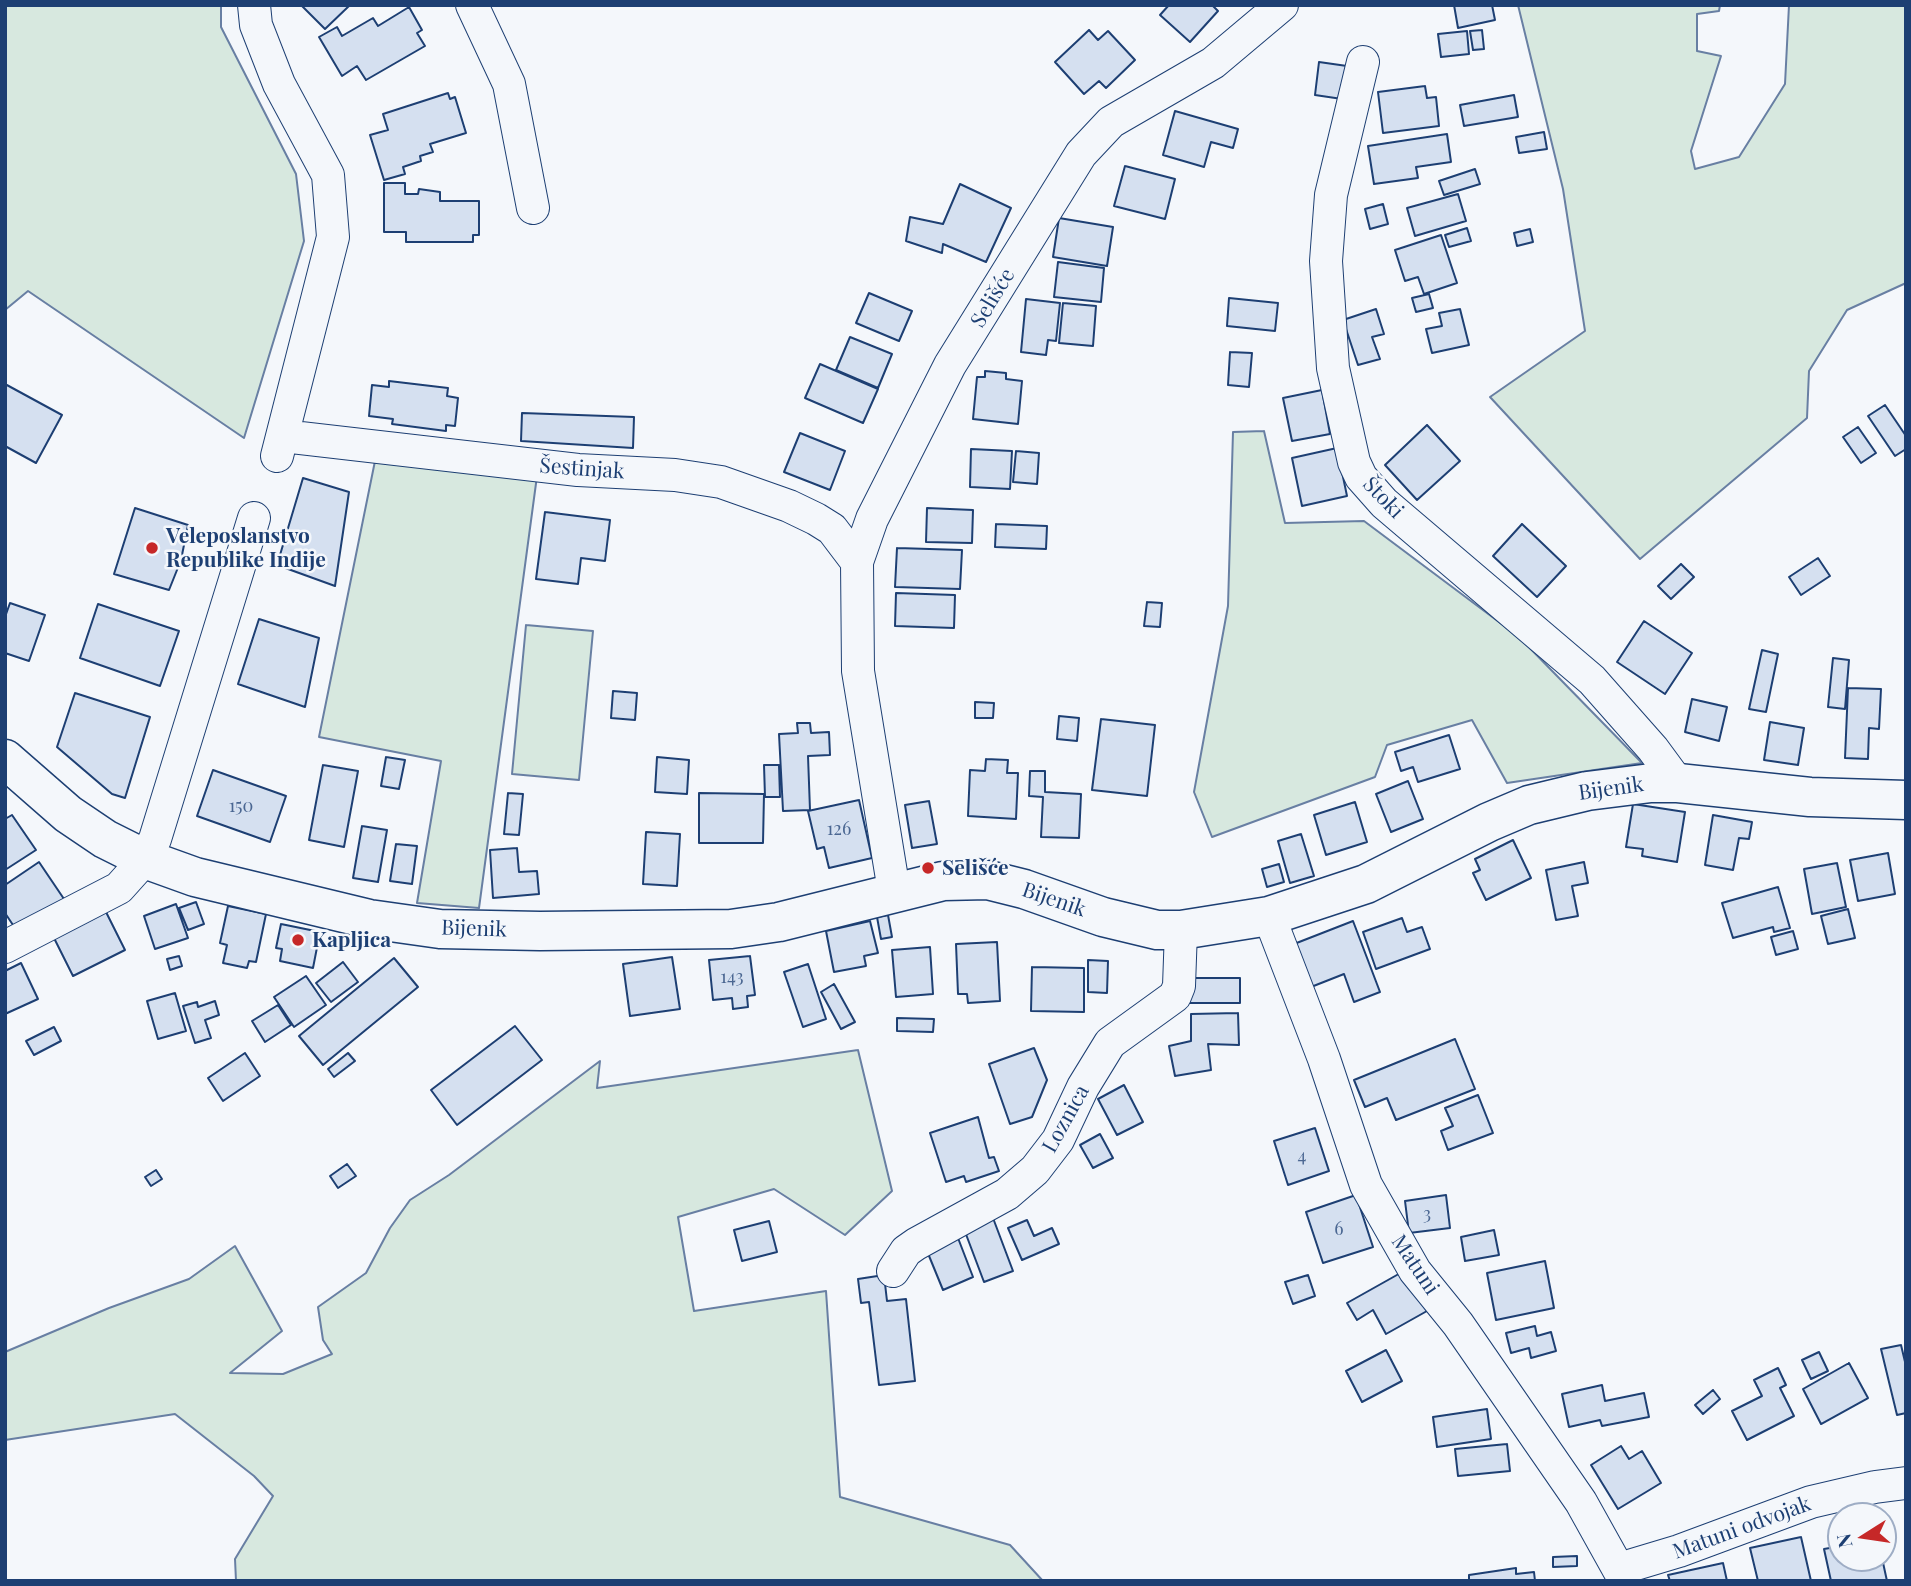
<!DOCTYPE html>
<meta charset="utf-8">
<style>
body{margin:0}
#map{position:relative;width:1911px;height:1586px;overflow:hidden;background:#f4f7fb;font-family:"Playfair Display",serif}
canvas{display:block}
.frame{position:absolute;inset:0;border:7px solid #1d3f73;pointer-events:none}
.north{position:absolute;left:1827px;top:1502px;width:70px;height:70px;box-sizing:border-box;background:#f4f7fb;border:2px solid #9eadc5;border-radius:50%;rotate:258deg;font-size:19px;font-weight:700;line-height:28px;text-align:center;color:#1d3f73}
.north::after{content:'';display:block;margin:auto;width:24px;height:32px;background:#c62828;clip-path:polygon(50% 0,100% 100%,50% 72%,0 100%)}
</style>
<div id="map">
<canvas width="1911" height="1586"></canvas>
<div class="frame"></div>
<div class="north">N</div>
</div>
<script>
const ctx = document.querySelector('canvas').getContext('2d');
ctx.lineJoin = 'round';
function fillPath(path, color) {
  ctx.fillStyle = color;
  ctx.fill(path, 'evenodd');
}
function toPath(rows) {
  const path = new Path2D();
  for (const r of rows) {
    path.moveTo(r[0], r[1]);
    for (let i = 2; i < r.length; i += 2) path.lineTo(r[i], r[i + 1]);
  }
  return path;
}
function trace(path, color, width, dash) {
  ctx.strokeStyle = color;
  ctx.lineWidth = width;
  ctx.lineCap = dash ? 'butt' : 'round';
  ctx.setLineDash(dash || []);
  ctx.stroke(path);
}
function write(font, color, halo, rows, align = 'center') {
  ctx.font = font + ' "Playfair Display",serif';
  ctx.lineWidth = 5;
  ctx.setLineDash([]);
  ctx.textBaseline = 'middle';
  ctx.strokeStyle = halo;
  ctx.fillStyle = color;
  for (const [text, x, y, turn = 0] of rows) {
    ctx.save();
    ctx.translate(x, y);
    ctx.rotate((+turn || 0) * Math.PI / 180);
    ctx.textAlign = isNaN(turn) ? turn : align;
    if (halo) ctx.strokeText(text, 0, 0);
    ctx.fillText(text, 0, 0);
    ctx.restore();
  }
}
const green = toPath([
 [5,5,221,5,221,27,296,174,304,241,244,438,28,291,5,310,5,5],
 [1518,5,1720,5,1719,11,1697,14,1697,51,1721,56,1691,151,1695,169,1739,157,1785,84,1789,5,1906,5,1906,283,1847,310,1809,371,1807,418,1640,559,1490,397,1585,331,1563,189,1518,5],
 [1264,431,1285,523,1364,521,1519,637,1642,763,1507,783,1472,720,1387,745,1375,777,1212,837,1194,792,1228,606,1233,432,1264,431],
 [375,461,537,476,479,908,417,903,441,761,319,737,375,461],
 [526,625,593,631,579,780,512,774,526,625],
 [858,1050,892,1191,845,1235,774,1189,678,1217,694,1311,826,1291,840,1497,1010,1545,1043,1581,236,1581,235,1559,273,1496,254,1476,175,1414,5,1440,5,1352,109,1308,189,1279,235,1246,282,1331,230,1373,283,1374,332,1354,323,1340,318,1307,366,1273,390,1228,410,1200,449,1175,600,1061,597,1088,858,1050]
]);
fillPath(green, '#d7e8df');
trace(green, '#687fa3', 2);
const building = toPath([
 [301,5,350,5,325,29,301,5],
 [1169,5,1212,5,1218,11,1190,42,1160,15,1169,5],
 [1454,5,1492,5,1495,20,1458,28,1454,5],
 [409,7,422,30,417,33,425,46,366,80,357,66,342,76,319,37,337,27,342,36,373,18,378,26,409,7],
 [1089,30,1098,40,1108,31,1135,60,1106,88,1099,81,1084,94,1055,62,1089,30],
 [1482,30,1484,49,1473,50,1470,31,1482,30],
 [1467,31,1469,54,1441,57,1438,34,1467,31],
 [1319,62,1347,66,1342,99,1315,95,1319,62],
 [1425,86,1427,98,1436,97,1439,126,1383,133,1378,92,1425,86],
 [448,93,450,99,455,97,466,133,430,144,433,152,420,156,421,161,403,167,405,174,384,180,370,135,388,130,383,114,448,93],
 [1514,95,1518,117,1464,126,1460,105,1514,95],
 [1175,111,1238,129,1233,148,1211,142,1204,167,1163,155,1175,111],
 [1544,132,1547,149,1519,153,1516,137,1544,132],
 [1447,134,1451,162,1416,167,1418,178,1374,184,1368,146,1447,134],
 [1125,166,1175,179,1165,219,1114,206,1125,166],
 [1475,169,1480,184,1444,195,1439,181,1475,169],
 [384,183,405,183,405,194,418,194,419,189,440,192,440,201,479,201,479,235,473,235,473,242,406,242,406,232,384,232,384,183],
 [960,184,1011,208,986,262,943,244,942,253,906,241,910,217,943,224,960,184],
 [1458,194,1466,221,1415,236,1407,208,1458,194],
 [1383,204,1388,224,1370,229,1365,209,1383,204],
 [1059,218,1113,227,1107,266,1053,257,1059,218],
 [1467,228,1471,241,1449,247,1445,235,1467,228],
 [1530,229,1533,242,1517,246,1514,233,1530,229],
 [1441,235,1457,283,1424,294,1418,277,1405,281,1395,250,1441,235],
 [1058,262,1104,268,1101,302,1054,297,1058,262],
 [869,293,912,311,899,341,856,323,869,293],
 [1429,294,1433,308,1416,312,1412,298,1429,294],
 [1229,298,1278,303,1275,331,1227,326,1229,298],
 [1026,299,1060,303,1056,341,1048,340,1046,355,1021,352,1026,299],
 [1063,303,1096,306,1093,346,1059,343,1063,303],
 [1376,309,1384,334,1372,337,1380,359,1358,365,1343,320,1376,309],
 [1460,309,1469,345,1432,353,1426,329,1442,326,1439,313,1460,309],
 [850,337,892,354,878,388,836,370,850,337],
 [1230,352,1252,353,1249,387,1228,385,1230,352],
 [820,364,878,389,863,423,805,398,820,364],
 [985,371,1006,373,1006,379,1022,381,1018,424,973,419,977,377,985,377,985,371],
 [389,381,448,388,447,396,458,398,455,426,446,425,446,431,392,424,393,419,369,416,372,385,389,387,389,381],
 [5,384,62,415,36,463,5,446,5,384],
 [1322,390,1330,434,1292,441,1283,398,1322,390],
 [1885,405,1906,436,1906,449,1895,456,1868,416,1885,405],
 [522,413,634,417,633,448,521,441,522,413],
 [1427,425,1460,461,1417,500,1385,465,1427,425],
 [1858,427,1876,453,1861,463,1843,437,1858,427],
 [800,433,845,451,830,490,784,472,800,433],
 [1337,448,1347,496,1302,506,1292,458,1337,448],
 [971,449,1012,451,1010,489,970,487,971,449],
 [1016,451,1039,453,1037,484,1013,482,1016,451],
 [303,478,349,492,335,586,277,565,303,478],
 [135,508,188,525,181,560,169,590,114,574,135,508],
 [927,508,973,510,972,543,926,542,927,508],
 [545,512,610,520,605,561,581,558,578,584,536,579,545,512],
 [996,524,1047,526,1046,549,995,547,996,524],
 [1522,524,1566,566,1537,597,1493,556,1522,524],
 [897,548,962,550,960,589,895,587,897,548],
 [1818,558,1830,576,1801,595,1789,577,1818,558],
 [1681,564,1694,577,1671,599,1658,586,1681,564],
 [896,593,955,595,954,628,895,626,896,593],
 [1147,602,1162,603,1160,627,1144,626,1147,602],
 [10,603,45,615,29,661,5,653,5,617,10,603],
 [98,604,179,631,160,686,80,658,98,604],
 [259,619,319,638,305,707,238,684,259,619],
 [1644,621,1692,653,1665,694,1617,662,1644,621],
 [1762,650,1778,654,1766,712,1749,709,1762,650],
 [1833,658,1849,660,1845,709,1828,707,1833,658],
 [1848,688,1881,689,1879,729,1869,728,1868,759,1845,758,1848,688],
 [613,691,637,693,635,720,611,718,613,691],
 [75,693,150,717,125,798,112,794,57,747,75,693],
 [1692,699,1727,707,1719,741,1685,732,1692,699],
 [975,702,994,703,993,718,975,718,975,702],
 [1059,716,1079,718,1077,741,1057,739,1059,716],
 [1101,719,1155,725,1147,796,1092,790,1101,719],
 [1770,722,1804,728,1798,765,1764,760,1770,722],
 [797,723,810,723,811,733,829,732,830,755,808,756,810,810,783,811,779,734,798,733,797,723],
 [1449,735,1460,769,1418,782,1413,767,1401,771,1395,752,1449,735],
 [386,757,405,760,399,789,381,786,386,757],
 [657,757,689,760,687,794,655,792,657,757],
 [986,759,1008,760,1007,773,1018,773,1016,819,968,816,970,770,985,771,986,759],
 [323,765,358,771,344,847,309,840,323,765],
 [764,765,779,765,780,797,765,797,764,765],
 [213,770,286,796,270,842,197,816,213,770],
 [1030,771,1045,771,1045,792,1081,794,1079,838,1041,837,1043,797,1029,796,1030,771],
 [1408,781,1423,819,1391,832,1376,794,1408,781],
 [508,793,523,794,519,835,504,834,508,793],
 [699,793,764,794,763,843,699,843,699,793],
 [859,800,872,858,829,868,824,847,817,849,808,811,859,800],
 [929,801,937,844,912,848,905,805,929,801],
 [1355,802,1367,842,1326,855,1314,815,1355,802],
 [1633,804,1685,812,1677,862,1642,856,1643,849,1626,847,1633,804],
 [12,815,36,850,5,870,5,819,12,815],
 [1713,815,1752,822,1749,839,1739,838,1733,870,1705,865,1713,815],
 [362,826,387,830,378,882,353,878,362,826],
 [646,832,680,834,677,886,643,884,646,832],
 [1301,834,1314,876,1290,883,1278,841,1301,834],
 [1513,840,1531,878,1486,900,1473,873,1480,870,1475,859,1513,840],
 [396,844,417,846,412,884,390,881,396,844],
 [517,848,519,872,537,871,539,894,493,898,490,850,517,848],
 [1888,853,1895,894,1858,901,1850,860,1888,853],
 [39,862,64,899,17,931,5,913,5,885,39,862],
 [1584,862,1588,883,1572,886,1578,916,1556,920,1546,870,1584,862],
 [1837,863,1846,907,1812,914,1804,869,1837,863],
 [1279,864,1284,882,1267,887,1262,869,1279,864],
 [1778,887,1790,928,1774,932,1773,927,1733,938,1722,903,1778,887],
 [196,902,204,924,188,930,179,908,196,902],
 [176,904,188,938,155,949,144,916,176,904],
 [228,906,266,914,256,962,249,961,247,968,223,963,227,945,220,943,228,906],
 [1848,909,1855,938,1828,944,1821,916,1848,909],
 [106,912,125,950,73,976,54,938,106,912],
 [888,915,892,937,881,939,877,917,888,915],
 [1402,918,1407,932,1422,927,1430,949,1376,969,1363,932,1402,918],
 [870,921,878,953,864,956,866,966,834,972,826,931,870,921],
 [1353,921,1380,992,1354,1002,1344,974,1311,987,1294,944,1353,921],
 [281,924,320,932,313,968,280,961,282,949,276,948,281,924],
 [1793,931,1798,949,1776,955,1771,937,1793,931],
 [997,942,1000,1001,968,1003,967,994,958,994,956,944,997,942],
 [930,947,933,994,896,997,892,950,930,947],
 [179,956,182,966,170,970,167,959,179,956],
 [750,956,755,995,747,996,748,1007,733,1009,732,998,713,1000,709,960,750,956],
 [672,957,680,1009,630,1016,623,964,672,957],
 [394,958,418,987,323,1065,299,1036,394,958],
 [1088,960,1108,961,1107,993,1088,992,1088,960],
 [343,962,358,982,331,1002,316,983,343,962],
 [21,963,38,999,5,1014,5,971,21,963],
 [808,964,826,1019,803,1027,784,972,808,964],
 [1032,967,1084,968,1084,1012,1031,1011,1032,967],
 [306,976,326,1005,294,1027,274,997,306,976],
 [1190,978,1240,978,1240,1003,1190,1003,1190,978],
 [834,984,855,1022,841,1029,821,992,834,984],
 [175,993,186,1031,158,1039,147,1001,175,993],
 [215,1001,219,1015,205,1020,211,1038,195,1043,183,1006,197,1002,198,1007,215,1001],
 [278,1005,291,1025,265,1042,252,1021,278,1005],
 [1238,1013,1239,1045,1208,1044,1211,1070,1175,1076,1169,1046,1191,1041,1191,1014,1238,1013],
 [897,1018,934,1019,933,1032,897,1031,897,1018],
 [515,1026,542,1060,457,1125,431,1090,515,1026],
 [54,1027,61,1041,34,1055,26,1041,54,1027],
 [1455,1039,1475,1089,1396,1120,1387,1098,1365,1107,1354,1080,1455,1039],
 [1034,1048,1047,1080,1032,1117,1010,1124,989,1064,1034,1048],
 [245,1053,260,1076,223,1101,208,1078,245,1053],
 [348,1053,355,1061,334,1077,328,1069,348,1053],
 [1124,1085,1143,1122,1117,1135,1098,1099,1124,1085],
 [1478,1095,1493,1133,1448,1150,1441,1131,1453,1126,1445,1108,1478,1095],
 [978,1117,989,1158,994,1157,999,1171,966,1182,964,1176,946,1182,930,1133,978,1117],
 [1315,1128,1329,1171,1288,1185,1274,1141,1315,1128],
 [1100,1134,1113,1158,1093,1168,1080,1145,1100,1134],
 [347,1164,356,1176,338,1188,330,1176,347,1164],
 [156,1170,162,1179,151,1186,145,1177,156,1170],
 [1356,1195,1373,1247,1323,1263,1306,1212,1356,1195],
 [1446,1195,1450,1228,1409,1233,1405,1201,1446,1195],
 [993,1218,1013,1271,984,1282,964,1229,993,1218],
 [1027,1220,1034,1236,1052,1228,1059,1244,1022,1260,1008,1228,1027,1220],
 [769,1221,777,1252,742,1261,734,1230,769,1221],
 [1494,1230,1499,1255,1465,1261,1461,1237,1494,1230],
 [958,1238,973,1277,943,1290,927,1251,958,1238],
 [1545,1261,1554,1308,1496,1320,1487,1273,1545,1261],
 [1404,1271,1427,1311,1386,1334,1373,1310,1357,1320,1347,1303,1404,1271],
 [884,1275,887,1301,906,1299,915,1381,879,1385,869,1302,861,1303,858,1279,884,1275],
 [1308,1275,1315,1296,1293,1304,1285,1282,1308,1275],
 [1535,1326,1537,1336,1551,1332,1556,1351,1531,1358,1529,1348,1511,1353,1506,1333,1535,1326],
 [1901,1345,1906,1366,1906,1413,1897,1415,1881,1349,1901,1345],
 [1386,1350,1402,1381,1362,1402,1346,1371,1386,1350],
 [1819,1352,1828,1371,1811,1379,1802,1360,1819,1352],
 [1849,1363,1868,1398,1821,1424,1803,1389,1849,1363],
 [1778,1368,1786,1385,1780,1388,1794,1416,1747,1440,1732,1411,1762,1396,1754,1380,1778,1368],
 [1602,1385,1605,1401,1644,1393,1649,1417,1602,1426,1600,1420,1569,1427,1562,1394,1602,1385],
 [1713,1390,1720,1399,1703,1414,1695,1405,1713,1390],
 [1487,1409,1491,1439,1437,1447,1433,1417,1487,1409],
 [1507,1444,1510,1471,1458,1476,1455,1449,1507,1444],
 [1621,1446,1629,1459,1642,1451,1661,1483,1618,1509,1591,1465,1621,1446],
 [1801,1537,1811,1581,1758,1581,1750,1548,1801,1537],
 [1841,1546,1841,1558,1882,1558,1887,1581,1831,1581,1824,1549,1841,1546],
 [1577,1556,1577,1566,1553,1567,1553,1557,1577,1556],
 [1723,1563,1727,1581,1670,1581,1668,1575,1723,1563],
 [1516,1568,1516,1574,1534,1572,1535,1581,1469,1581,1469,1575,1516,1568]
]);
fillPath(building, '#d5e0f0');
trace(building, '#1d3f73', 2);
const minor = toPath([
 [254,5,256,25,279,84,328,175,333,237,277,456],
 [472,5,509,84,533,208],
 [1363,62,1331,195,1326,261,1333,368,1354,462,1361,477,1384,503,1592,680,1653,749,1678,783],
 [283,436,578,470,675,475,721,482,789,506,816,519,832,529,857,562],
 [894,891,858,671,857,562,872,519,950,365,1081,154,1111,122,1213,63,1282,5],
 [1269,916,1324,1059,1366,1185,1415,1271,1458,1324,1581,1502,1625,1581],
 [5,947,119,888,145,859,155,839,254,518],
 [893,1271,906,1251,916,1244,1007,1194,1035,1170,1058,1140,1083,1087,1110,1043,1175,996,1179,986,1181,930],
 [1619,1569,1679,1551,1811,1502,1875,1487,1906,1483]
]);
const major = toPath([
 [5,759,68,814,105,839,145,859,195,877,369,919,440,929,540,931,731,929,779,922,943,881,988,880,1024,889,1103,917,1157,930,1181,930,1269,916,1366,884,1489,822,1529,805,1587,791,1651,783,1678,783,1810,797,1906,800]
]);
trace(minor, '#1d3f73', 34);
trace(major, '#1d3f73', 41);
trace(minor, '#f4f7fb', 32);
trace(major, '#f4f7fb', 38);
for (const [x, y, r, color] of [
 [152,548,7,"#c62828"],
 [928,868,7,"#c62828"],
 [298,940,7,"#c62828"]
]) {
  const dot = new Path2D();
  dot.arc(x, y, r, 0, 2 * Math.PI);
  ctx.fillStyle = color;
  ctx.fill(dot);
  trace(dot, '#f4f7fb', 2.5);
}
write('18px', '#4b6792', null, [
 ["150",241,806],
 ["126",839,829],
 ["143",732,977],
 ["4",1302,1156],
 ["3",1427,1214],
 ["6",1339,1229]
]);
write('21px', '#1d3f73', '#f4f7fb', [
 ["Selišće",993,298,-59],
 ["Šestinjak",582,469,4],
 ["Štoki",1383,498,46],
 ["Bijenik",1611,789,-8],
 ["Bijenik",1054,900,19],
 ["Bijenik",474,929,2],
 ["Loznica",1066,1119,-61],
 ["Matuni",1415,1265,56],
 ["Matuni odvojak",1742,1528,-20]
]);
write('bold 21px', '#1d3f73', '#f4f7fb', [
 ["Veleposlanstvo",166,536],
 ["Republike Indije",166,560],
 ["Selišće",942,868],
 ["Kapljica",312,940]
], 'left');
</script>
